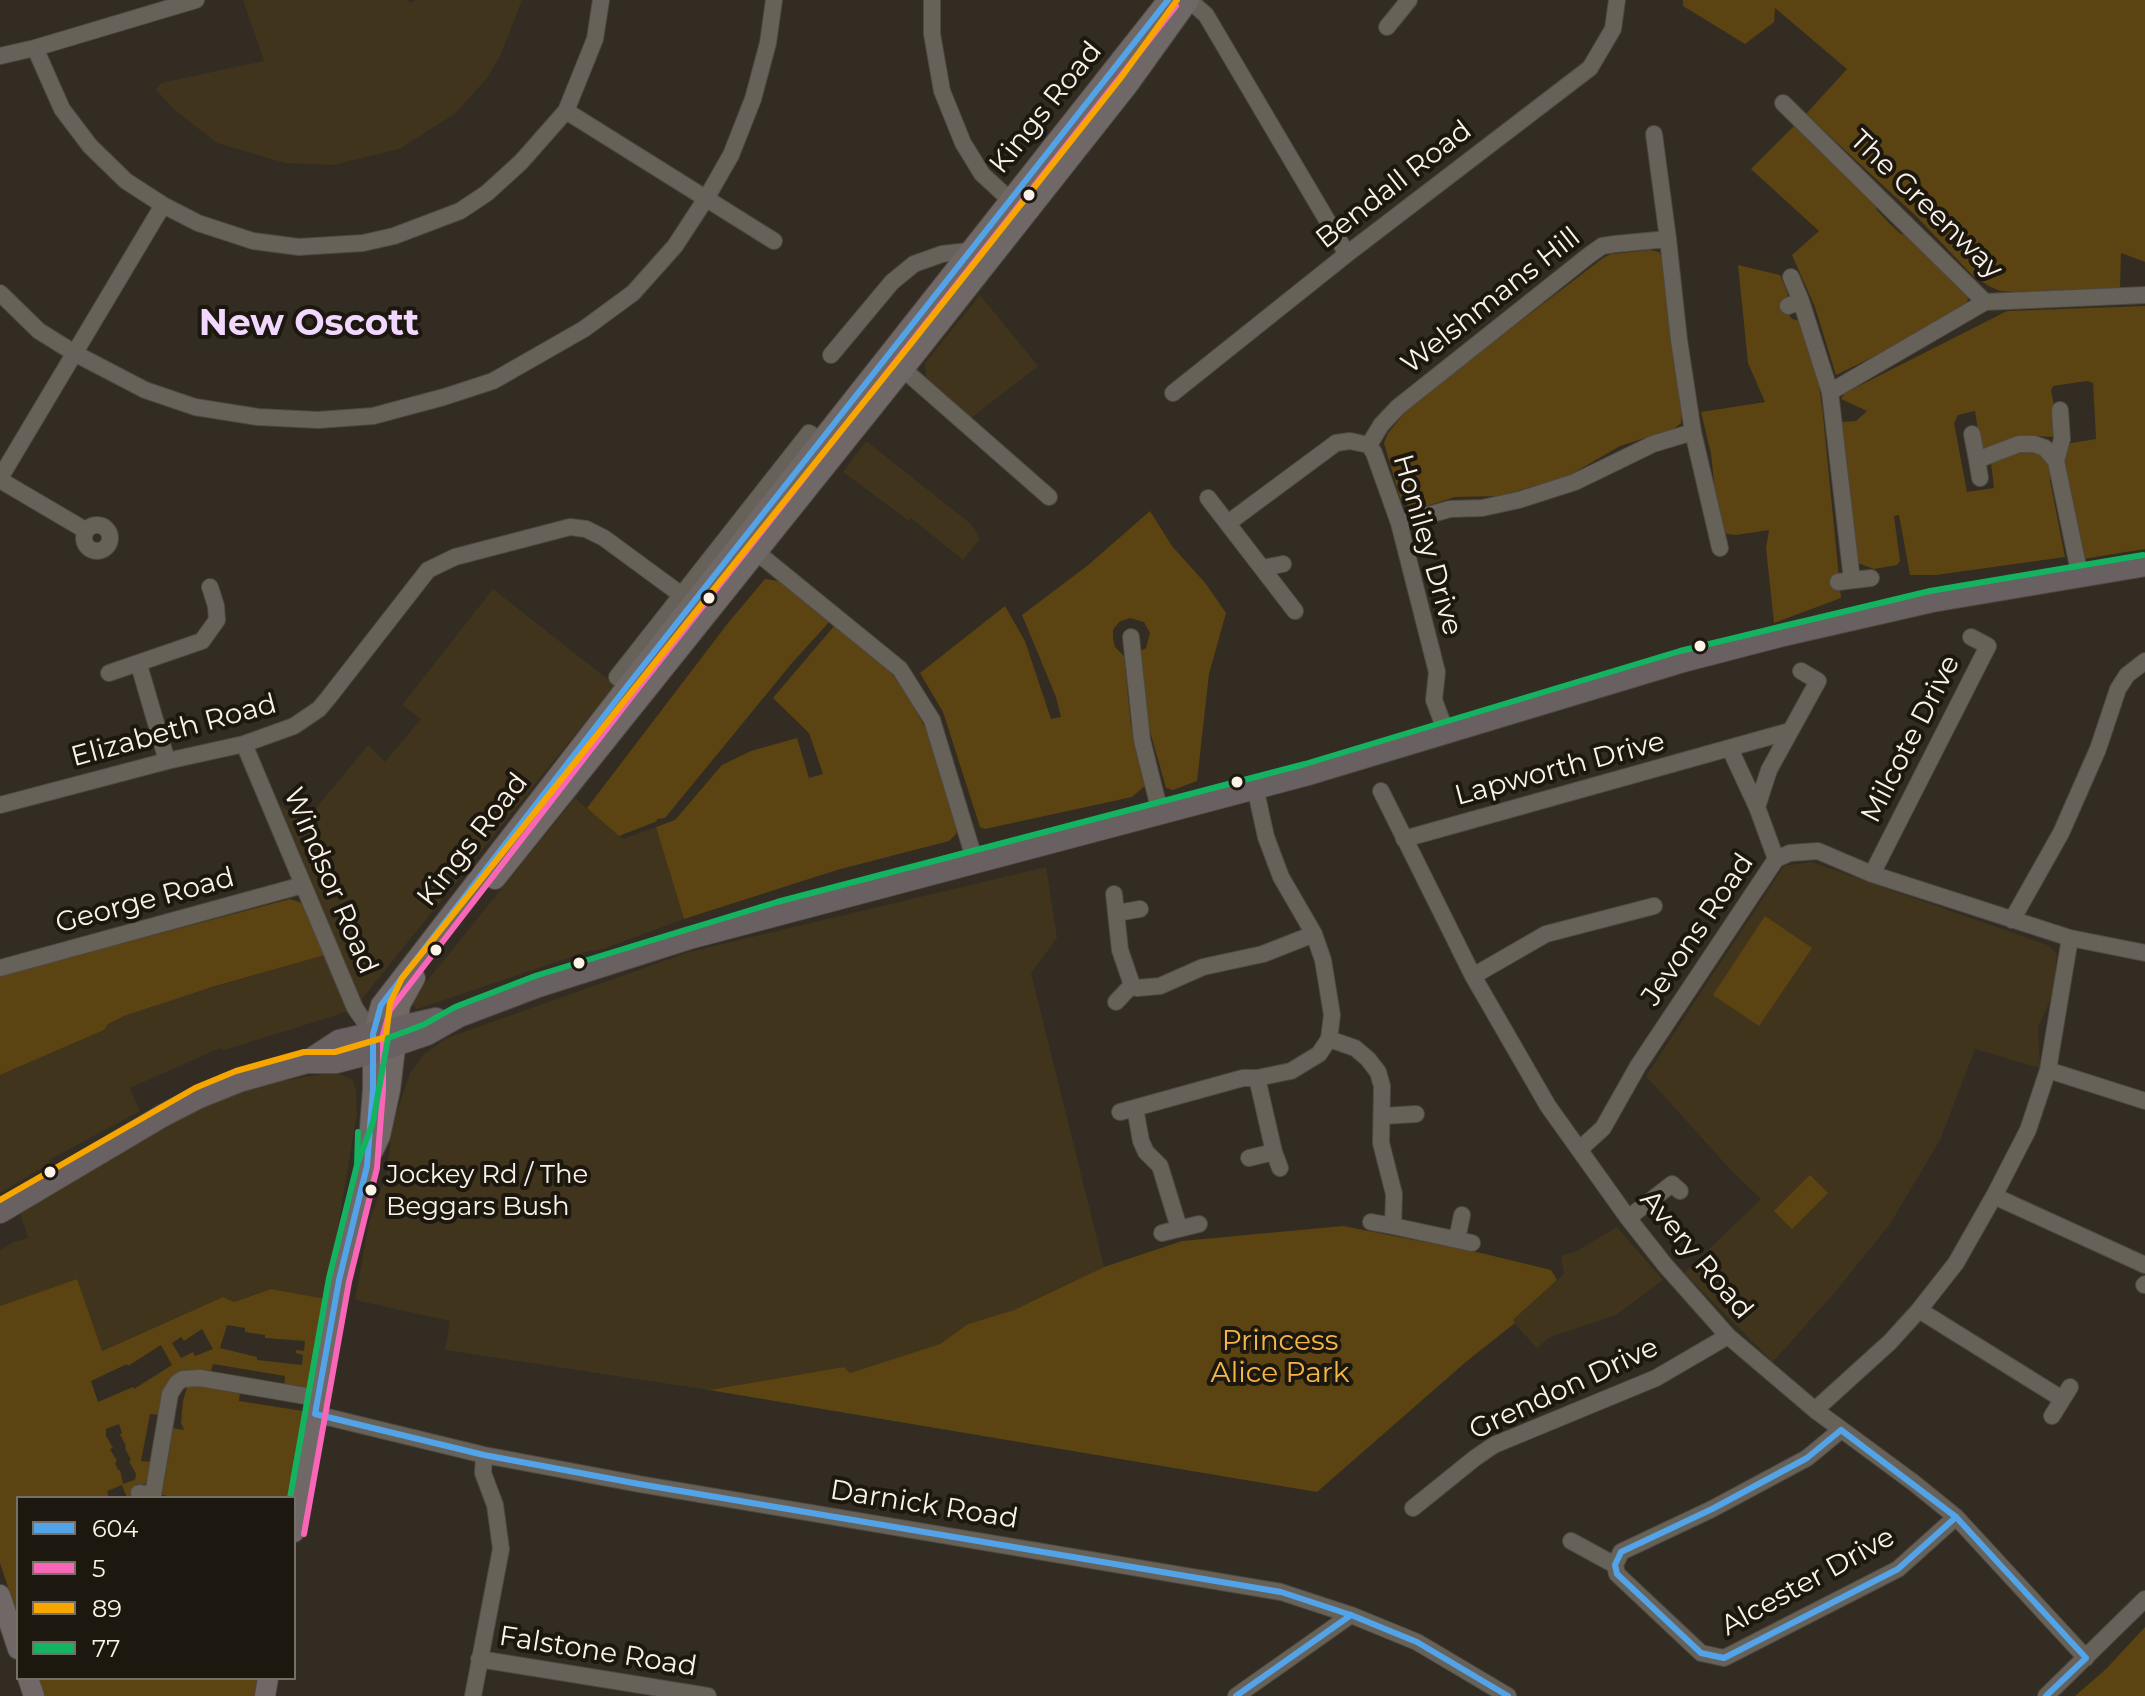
<!DOCTYPE html>
<style>
body{margin:0}
#map{position:relative;width:2145px;height:1696px;overflow:hidden;background:#322c22;font-family:Montserrat,sans-serif}
canvas{display:block}
.legend{position:absolute;left:16px;top:1496px;width:280px;height:184px;box-sizing:border-box;background:#1c170f;border:2px solid #756f66;margin:0;padding:10px 14px;list-style:none;font-size:24px;color:#fbf3e8}
.legend li{display:flex;align-items:center;gap:16px;height:40px}
.legend b{width:40px;border:2px solid #756f66}
</style>
<div id="map">
<canvas width="2145" height="1696"></canvas>
<ul class="legend">
<li><b style="height:10px;background:#53a3e8"></b>604</li>
<li><b style="height:10px;background:#fa66b7"></b>5</li>
<li><b style="height:10px;background:#f7a600"></b>89</li>
<li><b style="height:10px;background:#13b361"></b>77</li>
</ul>
</div>
<script>
const ctx = document.querySelector('canvas').getContext('2d');
ctx.lineJoin = 'round';
function fillPath(path, color) {
  ctx.fillStyle = color;
  ctx.fill(path, 'evenodd');
}
function toPath(rows) {
  const path = new Path2D();
  for (const r of rows) {
    if (r.length === 3) {
      path.moveTo(r[0] + r[2], r[1]);
      path.arc(r[0], r[1], r[2], 0, 2 * Math.PI);
      continue;
    }
    path.moveTo(r[0], r[1]);
    for (let i = 2; i < r.length; i += 2) path.lineTo(r[i], r[i + 1]);
  }
  return path;
}
function trace(path, color, width, dash) {
  ctx.strokeStyle = color;
  ctx.lineWidth = width;
  ctx.lineCap = dash ? 'butt' : 'round';
  ctx.setLineDash(dash || []);
  ctx.stroke(path);
}
function write(font, color, halo, rows, align = 'center') {
  ctx.font = font + ' Montserrat,sans-serif';
  ctx.lineWidth = 8;
  ctx.setLineDash([]);
  ctx.textBaseline = 'middle';
  ctx.strokeStyle = halo;
  ctx.fillStyle = color;
  for (const [text, x, y, turn = 0] of rows) {
    ctx.save();
    ctx.translate(x, y);
    ctx.rotate((+turn || 0) * Math.PI / 180);
    ctx.textAlign = isNaN(turn) ? turn : align;
    if (halo) ctx.strokeText(text, 0, 0);
    ctx.fillText(text, 0, 0);
    ctx.restore();
  }
}
fillPath(toPath([
 [243,0,408,0,410,3,417,0,522,0,500,56,487,78,456,113,399,149,333,165,285,163,217,143,176,111,156,90,161,83,264,61],
 [980,295,1038,366,971,418,926,377,925,363],
 [866,441,971,524,980,539,963,560,911,518,909,521,843,472],
 [493,589,615,685,361,1000,280,805,304,823,368,745,385,762,421,719,402,705],
 [575,798,623,839,656,827,684,919,603,949,586,952,417,1009,410,1002],
 [1812,862,2050,946,2057,955,2053,994,2038,1027,2040,1068,1975,1049,1940,1140,1890,1224,1835,1292,1773,1362,1684,1273,1761,1199,1729,1168,1646,1076,1784,866],
 [1046,867,1057,938,1031,973,1104,1267,1014,1310,968,1324,940,1344,850,1373,844,1367,709,1390,445,1350,450,1321,355,1300,369,1223,386,1175,393,1123,410,1073,424,1054,447,1038,689,952],
 [325,955,348,1010,346,1012,228,1049,223,1050,220,1048,130,1088,140,1111,49,1160,50,1163,0,1193,0,1075,104,1030,108,1024,124,1016,155,1006,158,1003],
 [335,1072,353,1080,356,1091,357,1114,326,1299,271,1289,233,1302,223,1297,101,1351,77,1279,0,1306,0,1250,14,1242,28,1238,20,1213,188,1111,250,1086],
 [1617,1227,1663,1280,1616,1315,1550,1337,1537,1348,1512,1321,1564,1274,1561,1255,1575,1252]
]), '#41341d');
fillPath(toPath([
 [1683,0,2145,0,2145,262,2121,253,2120,288,2015,292,2000,291,1989,286,1973,276,1916,216,1806,114,1847,69,1775,8,1774,22,1745,44,1683,6],
 [1796,124,1876,203,1876,209,1890,224,1901,234,1908,235,1967,294,1968,299,1964,312,1836,375,1815,307,1792,255,1819,231,1751,169],
 [1650,250,1659,252,1664,262,1682,408,1681,423,1674,429,1620,446,1570,475,1501,496,1455,497,1417,509,1410,508,1401,501,1384,443,1388,433,1412,404,1603,258,1611,254],
 [1738,265,1780,275,1788,294,1785,309,1792,319,1801,321,1816,361,1823,415,1841,598,1774,623,1766,548,1769,530,1736,535,1727,534,1723,529,1716,500,1711,454,1701,412,1765,402,1748,363],
 [2145,306,2145,549,2083,559,2062,469,2065,444,2096,439,2093,383,2087,381,2053,386,2051,390,2059,432,2053,437,2019,435,1993,448,1981,449,1975,411,1958,415,1954,423,1967,492,1994,488,1991,462,2012,451,2038,450,2051,466,2050,480,2065,557,1936,575,1910,575,1899,515,1894,516,1900,561,1897,565,1874,569,1855,562,1841,422,1856,421,1867,411,1841,399,1845,393,2007,311],
 [1150,511,1172,546,1206,584,1226,613,1209,674,1197,781,1173,790,1166,788,1146,717,1140,651,1146,648,1150,633,1144,622,1130,618,1119,622,1113,630,1113,638,1115,647,1124,656,1131,726,1147,784,1132,797,985,829,980,827,943,712,920,673,1005,606,1025,641,1051,719,1061,717,1056,697,1022,615,1087,566],
 [765,579,784,582,831,620,792,663,665,818,658,819,655,822,619,836,587,808,728,623],
 [835,625,887,668,905,691,927,731,957,829,956,834,949,841,837,870,684,919,656,827,675,820,722,765,751,751,797,738,809,778,823,774,809,733,773,698],
 [290,899,302,903,325,955,212,987,124,1016,108,1024,104,1030,0,1075,0,976],
 [1765,916,1812,948,1759,1026,1713,995],
 [1810,1175,1828,1193,1792,1229,1774,1211],
 [1343,1226,1481,1253,1551,1270,1557,1280,1513,1320,1515,1323,1467,1361,1317,1492,709,1390,844,1367,850,1373,940,1344,968,1324,1014,1310,1104,1267,1182,1241],
 [77,1279,102,1351,223,1297,234,1302,271,1289,326,1299,311,1389,284,1385,285,1376,213,1364,211,1371,188,1370,179,1373,160,1415,150,1414,141,1461,151,1462,148,1480,145,1484,136,1484,133,1498,127,1498,122,1485,107,1491,109,1498,18,1498,18,1617,0,1563,0,1306],
 [227,1325,245,1328,245,1332,265,1335,265,1338,305,1341,304,1351,296,1350,296,1353,303,1355,302,1365,257,1360,257,1357,220,1348],
 [202,1329,213,1349,195,1356,193,1352,181,1358,172,1343,181,1337,184,1341],
 [161,1345,172,1365,134,1389,133,1387,98,1402,91,1381,127,1364,128,1366],
 [119,1424,122,1433,120,1434,126,1446,125,1448,131,1460,129,1461,136,1474,135,1480,123,1484,120,1470,118,1470,115,1463,117,1461,110,1449,113,1448,106,1436,106,1429],
 [196,1385,237,1393,240,1391,239,1401,303,1411,306,1414,291,1498,179,1498,162,1495,173,1428,184,1430,181,1423,183,1401,187,1387],
 [2145,1627,2145,1696,2075,1696,2106,1669],
 [38,1678,259,1678,255,1696,44,1696]
]), '#5c4312');
const minor = toPath([
 [932,0,932,34,942,91,963,143,982,174,1009,199],
 [1189,0,1206,15,1347,254],
 [1387,27,1409,0],
 [35,48,62,109,90,146,126,181,163,205,198,223,253,241,299,247,363,243,394,236,460,211,487,193,521,162,566,111,595,39,601,0],
 [0,56,35,48,196,0],
 [1783,103,1985,302,2145,295],
 [566,111,774,241],
 [1654,134,1668,239],
 [0,293,39,331,76,354,145,390,195,407,258,417,318,420,373,416,444,397,493,381,584,329,633,293,675,246,707,197,731,155,753,99,768,43,774,0],
 [1801,301,1830,392,1985,302],
 [1788,306,1801,301,1791,277],
 [831,355,892,282,914,264,942,254,969,251],
 [903,369,1049,497],
 [1830,392,1852,580],
 [1173,393,1347,254,1590,68,1613,29,1617,0],
 [2060,410,2062,439,2056,461,2080,576],
 [1693,432,1720,548],
 [1972,434,1977,460],
 [1369,445,1381,425,1398,407,1588,256,1602,246,1615,244,1668,239,1679,340,1693,432,1653,444,1575,482,1519,500,1482,508,1450,509,1399,523],
 [0,478,163,205],
 [1980,478,1977,460,2019,444,2034,444,2045,448,2056,461],
 [0,480,85,530],
 [1208,498,1295,611],
 [1228,523,1336,443,1350,441,1369,445,1374,453,1399,523,1437,672,1434,700,1446,732],
 [97,538,13],
 [749,546,900,669,932,720,975,861],
 [1262,568,1283,564],
 [1838,582,1871,578],
 [1131,637,1142,740,1160,812],
 [139,665,167,761],
 [109,673,202,641,217,620,216,606,210,587],
 [628,685,617,677,809,433,821,441],
 [244,744,355,1008,373,1034],
 [1730,749,1757,807,1776,859],
 [1381,791,1473,976,1548,1106,1628,1218,1665,1265,1728,1336,1815,1410,1914,1483,1956,1517,2086,1658],
 [0,805,167,761,244,744,294,726,319,709,329,697,428,570,455,557,570,527,586,529,604,538,702,610],
 [1757,807,1769,770,1818,681,1801,671],
 [1404,839,1790,731],
 [1872,874,1988,646,1971,637],
 [1114,894,1120,950,1132,985,1137,988,1160,986,1203,967,1263,954,1314,934],
 [1117,913,1140,909],
 [2012,920,2061,833,2098,749,2118,689,2127,675,2145,661],
 [0,968,303,885],
 [1473,976,1546,934,1654,906],
 [1116,1002,1132,985],
 [1329,1039,1355,1048,1368,1059,1378,1072,1382,1086,1381,1143,1394,1194,1393,1226,1472,1243],
 [2048,1070,2145,1101],
 [1257,1078,1274,1152],
 [1135,1108,1141,1141,1146,1152,1160,1166,1179,1228],
 [1120,1112,1243,1078,1257,1078,1291,1071,1319,1054,1329,1039,1332,1015,1323,960,1314,934,1281,877,1266,837,1255,787],
 [1383,1116,1416,1114],
 [1580,1149,1603,1128,1638,1066,1776,859,1790,853,1818,851,1872,874,2070,938,2145,953],
 [1249,1158,1274,1152,1280,1168],
 [1994,1196,2145,1265],
 [1628,1218,1672,1184,1680,1191],
 [1371,1222,1393,1226],
 [1162,1233,1199,1224],
 [1457,1239,1462,1215],
 [2144,1285,2145,1284],
 [1919,1310,2062,1399],
 [1815,1410,1890,1342,1919,1310,1956,1263,1994,1196,2028,1130,2048,1070,2070,938],
 [315,1414,484,1455,639,1484,1281,1592,1351,1615,1417,1642,1508,1696],
 [2052,1416,2070,1387],
 [1841,1430,1807,1458,1712,1509,1621,1552,1615,1565,1617,1574,1701,1653,1724,1658,1898,1569,1956,1517],
 [139,1493,153,1495,170,1394,177,1383,183,1379,200,1378,317,1398],
 [1413,1508,1475,1458,1494,1445,1656,1378,1728,1336],
 [1571,1541,1615,1565],
 [479,1659,708,1696],
 [473,1696,501,1549,495,1505,483,1473,484,1455],
 [1236,1696,1351,1615],
 [2046,1696,2145,1599]
]);
const major = toPath([
 [495,879,921,347,1128,85,1189,0],
 [373,1151,380,1136,390,1090,400,1005,415,978],
 [294,1532,339,1280,367,1166,373,1089,373,1034,381,1005,628,685,1168,0],
 [0,1595,18,1649],
 [28,1678,34,1696],
 [265,1696,268,1678]
]);
const highway = toPath([
 [307,1062,339,1041,436,1019],
 [0,1212,162,1116,199,1097,239,1081,307,1062,336,1062,374,1052,427,1034,459,1016,538,986,689,938,1308,774,1683,661,1783,635,1932,601,2145,565]
]);
trace(minor, '#4e4941', 18);
trace(major, '#4e4941', 22);
trace(highway, '#4e4941', 24);
trace(minor, '#666259', 16);
trace(major, '#6f6866', 20);
trace(highway, '#696061', 22);
trace(toPath([
 [1168,0,628,685,381,1005,373,1034,373,1089,367,1166,339,1280,315,1414,484,1455,639,1484,1281,1592,1351,1615,1417,1642,1508,1696],
 [1841,1430,1956,1517,1898,1569,1724,1658,1701,1653,1617,1574,1615,1565,1621,1552,1712,1509,1807,1458,1841,1430],
 [1956,1517,2086,1658,2046,1696],
 [1236,1696,1351,1615]
]), '#53a3e8', 6);
trace(toPath([
 [304,1534,349,1282,377,1168,383,1090,383,1035,390,1010,636,691,1176,6]
]), '#fa66b7', 6);
trace(toPath([
 [0,1200,195,1088,236,1071,304,1052,335,1052,386,1037,390,1003,402,978,913,341,1120,79,1177,0]
]), '#f7a600', 6);
trace(toPath([
 [358,1162,373,1122,388,1038,423,1025,455,1007,535,976,777,902,1305,764,1680,651,1930,591,2143,555],
 [290,1498,329,1278,357,1165,358,1132]
]), '#13b361', 6);
for (const [x, y, r, color] of [
 [1029,195,7,"#fbf3e8"],
 [709,598,7,"#fbf3e8"],
 [1700,646,7,"#fbf3e8"],
 [1237,782,7,"#fbf3e8"],
 [436,950,7,"#fbf3e8"],
 [579,963,7,"#fbf3e8"],
 [50,1172,7,"#fbf3e8"],
 [371,1190,7,"#fbf3e8"]
]) {
  const dot = new Path2D();
  dot.arc(x, y, r, 0, 2 * Math.PI);
  ctx.fillStyle = color;
  ctx.fill(dot);
  trace(dot, '#1c170f', 3);
}
write('26px', '#fbf3e8', '#1c170f', [
 ["Jockey Rd / The",386,1175],
 ["Beggars Bush",386,1207]
], 'left');
write('28px', '#fbf3e8', '#1c170f', [
 ["Kings Road",1046,108,-51],
 ["Bendall Road",1394,185,-38],
 ["The Greenway",1926,205,44],
 ["Welshmans Hill",1491,301,-38],
 ["Honiley Drive",1427,545,74],
 ["Elizabeth Road",174,731,-15],
 ["Milcote Drive",1911,739,-63],
 ["Lapworth Drive",1560,769,-15],
 ["Kings Road",473,840,-52],
 ["Windsor Road",330,881,67],
 ["George Road",145,901,-15],
 ["Jevons Road",1698,930,-56],
 ["Avery Road",1696,1255,50],
 ["Grendon Drive",1564,1389,-25],
 ["Darnick Road",924,1505,9],
 ["Alcester Drive",1808,1582,-29],
 ["Falstone Road",598,1652,9]
]);
write('28px', '#f4b745', '#1c170f', [
 ["Princess",1280,1342],
 ["Alice Park",1280,1374]
]);
write('bold 36px', '#f2d7fe', '#1c170f', [
 ["New Oscott",309,324]
]);
</script>
